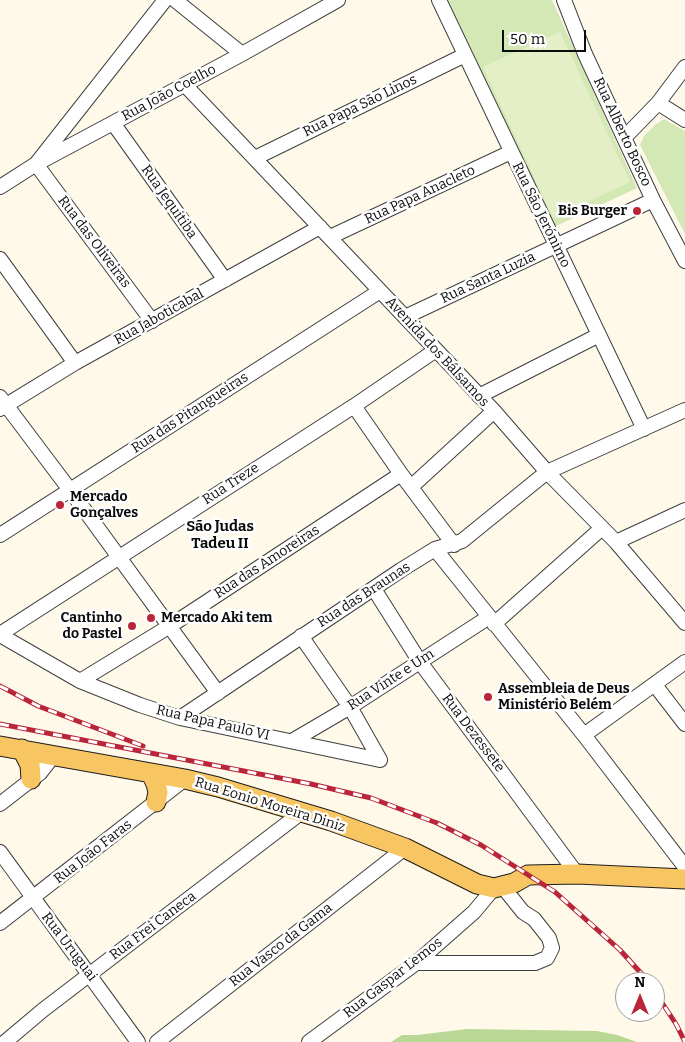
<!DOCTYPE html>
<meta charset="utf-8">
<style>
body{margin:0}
#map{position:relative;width:685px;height:1042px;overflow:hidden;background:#fff9ea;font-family:Bitter,serif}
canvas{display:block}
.north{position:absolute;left:615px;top:972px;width:50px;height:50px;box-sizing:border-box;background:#fff;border:1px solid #9e9e9e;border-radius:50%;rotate:0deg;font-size:14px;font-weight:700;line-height:20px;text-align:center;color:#0c0c0c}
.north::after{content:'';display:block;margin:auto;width:18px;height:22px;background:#b9263a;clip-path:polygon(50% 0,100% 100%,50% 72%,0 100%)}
.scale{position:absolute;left:502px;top:30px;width:84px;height:22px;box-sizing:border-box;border:2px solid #0c0c0c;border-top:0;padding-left:6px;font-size:15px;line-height:18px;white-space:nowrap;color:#0c0c0c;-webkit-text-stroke:4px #fff;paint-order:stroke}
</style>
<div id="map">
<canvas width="685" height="1042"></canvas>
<div class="north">N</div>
<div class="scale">50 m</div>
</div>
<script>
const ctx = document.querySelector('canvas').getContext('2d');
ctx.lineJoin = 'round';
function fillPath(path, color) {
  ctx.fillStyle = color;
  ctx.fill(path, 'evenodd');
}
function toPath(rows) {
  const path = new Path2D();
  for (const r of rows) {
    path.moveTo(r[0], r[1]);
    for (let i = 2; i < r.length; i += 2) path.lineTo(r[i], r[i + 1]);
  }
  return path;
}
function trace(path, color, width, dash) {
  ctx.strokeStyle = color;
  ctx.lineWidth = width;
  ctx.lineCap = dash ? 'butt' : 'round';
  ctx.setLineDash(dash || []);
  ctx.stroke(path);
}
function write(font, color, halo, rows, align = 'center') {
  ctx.font = font + ' Bitter,serif';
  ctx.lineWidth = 5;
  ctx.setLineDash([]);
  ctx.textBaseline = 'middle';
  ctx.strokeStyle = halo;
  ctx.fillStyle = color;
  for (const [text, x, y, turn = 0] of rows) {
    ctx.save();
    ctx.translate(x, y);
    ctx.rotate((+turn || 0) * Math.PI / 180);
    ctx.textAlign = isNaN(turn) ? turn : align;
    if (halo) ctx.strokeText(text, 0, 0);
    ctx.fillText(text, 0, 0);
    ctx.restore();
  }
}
fillPath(toPath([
 [445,0,552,0,637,188,554,227],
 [664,119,685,131,685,234,640,145,644,136,656,124]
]), '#d4e8b5');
fillPath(toPath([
 [467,1029,597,1031,617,1035,637,1042,391,1042,402,1035,417,1035]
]), '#b9d895');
fillPath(toPath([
 [560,32,630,182,553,218,483,67]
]), '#e5efc7');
const minor = toPath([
 [175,0,242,54],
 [439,0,644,429],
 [564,0,585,54,653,200,685,261],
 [185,85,494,411,547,472,616,542,685,623],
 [658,103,685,120],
 [113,123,225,280],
 [625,137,658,103,685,67],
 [255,158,465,55],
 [0,187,36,164,242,54,338,0],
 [330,237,511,152],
 [0,259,75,363],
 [405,317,653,200],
 [152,321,36,164,165,0],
 [479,396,599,335],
 [0,397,70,490,218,693],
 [354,406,401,474,454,545],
 [0,409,75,363,320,227],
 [411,487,494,411],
 [0,535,380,291],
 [616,542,685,510],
 [435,549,584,735,685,867],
 [374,589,420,662,577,874],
 [494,624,602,528],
 [0,634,354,406,436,350],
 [0,635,80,681,140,705,180,718,380,760],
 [301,636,350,707,380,760],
 [80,681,170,626,401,474],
 [655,685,685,724],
 [180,718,401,570,435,549,462,541,547,472,685,410],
 [584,735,685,662],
 [292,741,350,707,489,617],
 [0,804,40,773,54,755],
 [0,852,138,1042],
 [0,923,185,779],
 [416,963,535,963,547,958,552,948,549,938,534,919,523,912,503,887],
 [5,1042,43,1010,302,812],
 [157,1042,405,848],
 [309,1042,416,963,474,912,494,888]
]);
const major = toPath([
 [0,746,185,779,218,787,331,821,405,848,477,884,494,888,514,883,528,875,577,874,685,879],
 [22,749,30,765,31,779],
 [151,773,156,784,158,792,156,802]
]);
trace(minor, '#3f3f3f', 16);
trace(major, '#1d1d1d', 21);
trace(minor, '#fff', 14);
trace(major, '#f7c562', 19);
const rail = toPath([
 [0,686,38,706,143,746],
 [0,724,311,784,371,798,437,823,481,845,555,892,620,950,649,982],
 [655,992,676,1024,685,1042]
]);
trace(rail, '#b9263a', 5);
trace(rail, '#fff', 3, [9]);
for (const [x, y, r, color] of [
 [637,211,5,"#b9263a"],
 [60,505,5,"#b9263a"],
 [151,618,5,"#b9263a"],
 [132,626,5,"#b9263a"],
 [488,697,5,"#b9263a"]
]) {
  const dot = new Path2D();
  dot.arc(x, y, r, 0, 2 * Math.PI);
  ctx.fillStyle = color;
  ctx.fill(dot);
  trace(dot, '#fff', 2);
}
write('14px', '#0c0c0c', '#fff', [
 ["Rua João Coelho",169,93,-28],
 ["Rua Papa São Linos",360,106,-26],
 ["Rua Alberto Bosco",622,132,65],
 ["Rua Papa Anacleto",420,195,-25],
 ["Rua Jequitiba",169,202,55],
 ["Rua São Jerónimo",541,215,64],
 ["Rua das Oliveiras",94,242,53],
 ["Rua Santa Luzia",488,278,-25],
 ["Rua Jaboticabal",159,317,-29],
 ["Avenida dos Bálsamos",437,352,47],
 ["Rua das Pitangueiras",190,413,-33],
 ["Rua Treze",231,484,-33],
 ["Rua das Amoreiras",267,562,-33],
 ["Rua das Braunas",364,595,-33],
 ["Rua Vinte e Um",391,680,-33],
 ["Rua Papa Paulo VI",213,723,13],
 ["Rua Dezessete",473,733,53],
 ["Rua Eonio Moreira Diniz",270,805,17],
 ["Rua João Faras",93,852,-38],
 ["Rua Frei Caneca",153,926,-37],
 ["Rua Vasco da Gama",281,945,-38],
 ["Rua Uruguai",69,947,53],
 ["Rua Gaspar Lemos",393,978,-38]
]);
write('bold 14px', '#0c0c0c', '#fff', [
 ["Bis Burger",627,211,"right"],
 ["Mercado",70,497],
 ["Gonçalves",70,513],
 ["Cantinho",122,618,"right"],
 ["do Pastel",122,634,"right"],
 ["Mercado Aki tem",161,618],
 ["Assembleia de Deus",498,689],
 ["Ministério Belém",498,705]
], 'left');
write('bold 15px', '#0c0c0c', '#fff', [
 ["São Judas",220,527],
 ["Tadeu II",220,544]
]);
</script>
